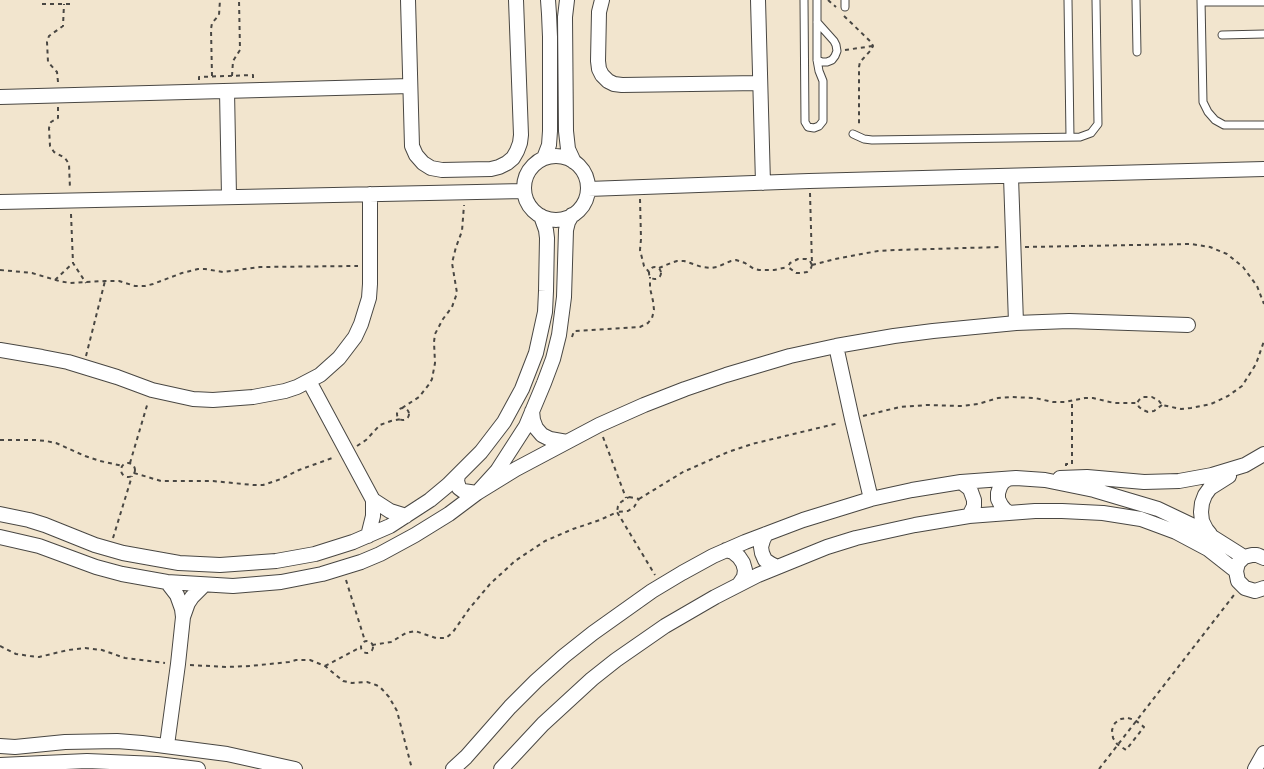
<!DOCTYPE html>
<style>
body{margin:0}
canvas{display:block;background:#f2e5ce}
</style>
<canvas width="1264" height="769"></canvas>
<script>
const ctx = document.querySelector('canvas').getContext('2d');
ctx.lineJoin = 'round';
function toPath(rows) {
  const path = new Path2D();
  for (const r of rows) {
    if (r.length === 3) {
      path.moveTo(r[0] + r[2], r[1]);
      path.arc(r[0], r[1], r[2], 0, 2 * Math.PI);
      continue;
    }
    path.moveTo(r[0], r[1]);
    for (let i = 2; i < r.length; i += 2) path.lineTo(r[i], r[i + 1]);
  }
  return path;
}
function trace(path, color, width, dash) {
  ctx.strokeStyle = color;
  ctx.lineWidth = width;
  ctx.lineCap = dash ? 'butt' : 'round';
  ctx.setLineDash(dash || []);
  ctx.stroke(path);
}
const service = toPath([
 [804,0,805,122,808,127,814,128,819,126,823,121,823,81,819,71,817,60,817,0],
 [1068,0,1070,137],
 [1136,0,1137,52],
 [1201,0,1203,102,1208,112,1215,120,1224,125,1264,125],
 [1201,2,1264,2],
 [845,7,845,0],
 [817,22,834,41,836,45,837,51,835,56,832,60,827,62,822,62,817,60],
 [1222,35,1264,34],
 [853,134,864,139,872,140,1080,137,1091,133,1098,124,1096,0]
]);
const minor = toPath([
 [408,0,412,146,416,155,423,163,431,168,442,170,491,169,499,167,507,163,513,158,517,151,520,143,521,135,516,0],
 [567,0,565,17,566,131,568,149,574,162],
 [602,0,599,12,598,61,599,69,602,75,608,81,614,84,622,85,760,83],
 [758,0,763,183],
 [227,91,229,196],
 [0,97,410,86],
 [556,188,32],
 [544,158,549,145,550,131,550,37,549,14,548,0],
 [1011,177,1016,323],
 [588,189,809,181,1264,169],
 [0,202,524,191],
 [836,346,852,419,871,499],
 [0,350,42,357,68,362,117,377,152,390,193,399,213,400,253,397,285,391,297,387,320,375,339,358,355,337,361,324,369,298,370,284,370,194],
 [309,381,373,500,390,511,406,516],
 [532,411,533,420,536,428,542,435,550,439,567,442],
 [458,475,457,481,459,488,463,491,477,493,516,469,599,425,644,405,685,389,726,375,790,356,836,346,894,336,933,331,1016,323,1069,321,1188,325],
 [1060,478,1087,477,1144,482,1179,481,1212,475,1245,465,1264,454],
 [1008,479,1003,482,1000,487,998,493,998,499,1001,505,1005,510,1010,513],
 [961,482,970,489,974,500,974,506,969,516],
 [0,514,29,520,45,525,95,545,123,553,179,563,220,565,276,561,315,554,353,542,390,526,430,500,448,485,481,452,504,422,522,389,536,353,545,312,546,291,547,238,546,230,541,216],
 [766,534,763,540,761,547,762,553,765,560,771,564,777,567],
 [1210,534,1206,529,1202,521,1201,512,1202,503,1205,495,1210,488,1229,476],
 [368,536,373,516,373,500],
 [0,537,39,546,96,567,122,574,167,582,233,586,281,582,322,574,361,562,380,554,415,535,449,514,477,493,497,471,526,426,544,383,553,359,559,335,564,297,566,230,568,222,572,215],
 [726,550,733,552,739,557,743,563,745,570,744,577,740,583],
 [1264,558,1257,555,1252,555,1244,557,1238,563,1236,571,1238,581,1245,588,1255,591,1264,588],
 [167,582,177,595,182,609,183,617,178,664,167,745],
 [183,617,188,603,192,597,204,585],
 [0,746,15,747,65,742,117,741,142,743,227,754,295,769],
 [0,765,87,761,157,764,198,769],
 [453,769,466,757,510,707,536,681,564,656,593,633,652,591,682,573,713,556,745,542,803,520,871,499,912,490,961,482,1016,478,1045,480,1094,490,1158,509,1198,528,1244,557],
 [501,769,543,724,592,679,616,660,665,626,715,597,758,575,827,547,856,538,915,525,969,516,1035,511,1062,511,1103,513,1141,519,1176,532,1208,549,1236,571],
 [1255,769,1264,753]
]);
trace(service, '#494743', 9);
trace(minor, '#494743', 16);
trace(toPath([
 [828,0,836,7],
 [42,4,71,4],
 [844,16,871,42,873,46,871,50,860,62,859,67,859,127],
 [845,50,873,46],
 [212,76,211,29,212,23,219,15,220,0],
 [232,76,233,61,240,50,239,0],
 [199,80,199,77,253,75,253,78],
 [58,82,57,72,48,62,47,42,49,36,63,26,64,4],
 [58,107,58,118,51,122,49,128,50,146,54,152,65,158,69,164,70,189],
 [810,193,812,265,811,268,807,272,801,273,796,273,788,267,790,263,798,259,806,259,810,261,812,265],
 [640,199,641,239,640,250,644,266,649,272],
 [71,214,73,263,86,283],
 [1025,247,1191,244,1210,247,1227,254,1243,267,1257,286,1264,304],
 [812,265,835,259,878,251,896,250,1001,247],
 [655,273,6],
 [659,268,671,263,677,261,684,261,702,267,711,268,717,267,731,261,736,260,745,263,754,269,759,270,774,270,788,267],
 [0,270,32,273,59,281,70,283,105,281,119,281,135,286,145,286,153,284,182,273,198,269,205,269,223,272,260,267,358,266],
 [55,280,73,263],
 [572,337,574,331,640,327,648,323,652,318,654,310,653,301,650,288,650,277],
 [86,356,105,281],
 [1162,405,1154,411,1148,412,1143,410,1139,407,1137,403,1139,400,1143,397,1152,397,1159,401,1162,405,1181,409,1191,408,1211,404,1228,396,1242,386,1256,364,1264,341],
 [402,408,419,397,430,383,432,379,435,363,434,342,435,334,443,319,452,307,457,293,452,263,456,247,462,231,464,205],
 [403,414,6],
 [863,416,900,407,927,405,962,406,978,404,998,398,1011,397,1035,398,1053,402,1065,402,1085,398,1093,398,1114,403,1137,403],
 [603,437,626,498],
 [0,440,36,440,46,441,56,443,85,456,100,461,123,466],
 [357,446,366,440,380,425,391,421,401,419],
 [130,463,148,402],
 [128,470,7],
 [1066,466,1066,464,1072,464,1072,400],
 [134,473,161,481,213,481,253,485,263,485,281,479,299,470,335,457],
 [629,497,639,499,634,507,628,511,617,512,618,506,621,502,629,497],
 [639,499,683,472,728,452,752,444,839,423],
 [113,538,132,476],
 [346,580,365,641],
 [367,647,6],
 [372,645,391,642,406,633,415,631,436,638,446,638,453,632,469,609,490,584,515,561,545,541,573,529,600,520,617,512,655,575],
 [0,646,16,654,30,656,39,657,68,650,85,648,102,650,125,658,165,663],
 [190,665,227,667,250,666,289,662,296,660,310,660,325,666,343,681,352,683,367,682,376,685,380,687,389,697,397,711,412,769],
 [325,666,361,647],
 [1128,718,1135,720,1144,727,1126,750,1117,744,1113,738,1112,730,1115,723,1121,719,1128,718],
 [1099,769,1234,595]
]), '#494743', 2, [4, 4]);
trace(service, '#fff', 7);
trace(minor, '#fff', 14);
</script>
